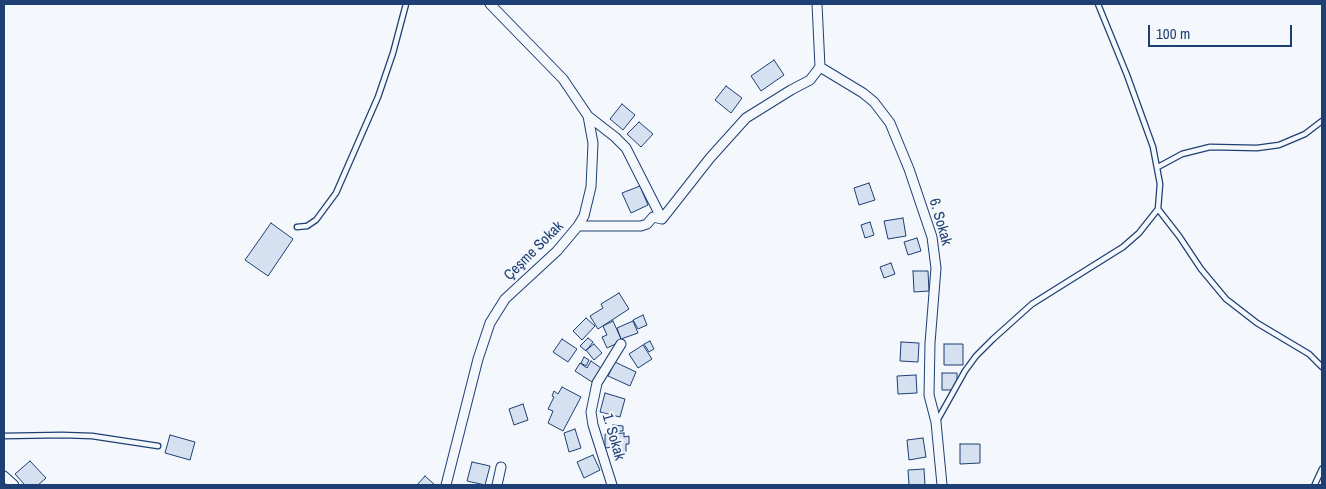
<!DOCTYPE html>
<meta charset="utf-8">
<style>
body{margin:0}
#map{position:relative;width:1326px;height:489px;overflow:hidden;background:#f4f7fb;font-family:"Archivo Narrow",sans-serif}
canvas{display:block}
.frame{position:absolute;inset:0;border:5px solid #1d3f73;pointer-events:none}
.scale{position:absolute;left:1148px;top:25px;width:144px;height:22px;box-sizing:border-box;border:2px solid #1d3f73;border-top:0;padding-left:6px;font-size:15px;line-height:18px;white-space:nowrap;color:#1d3f73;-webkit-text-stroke:4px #f4f7fb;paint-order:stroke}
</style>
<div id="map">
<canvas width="1326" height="489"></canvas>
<div class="frame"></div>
<div class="scale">100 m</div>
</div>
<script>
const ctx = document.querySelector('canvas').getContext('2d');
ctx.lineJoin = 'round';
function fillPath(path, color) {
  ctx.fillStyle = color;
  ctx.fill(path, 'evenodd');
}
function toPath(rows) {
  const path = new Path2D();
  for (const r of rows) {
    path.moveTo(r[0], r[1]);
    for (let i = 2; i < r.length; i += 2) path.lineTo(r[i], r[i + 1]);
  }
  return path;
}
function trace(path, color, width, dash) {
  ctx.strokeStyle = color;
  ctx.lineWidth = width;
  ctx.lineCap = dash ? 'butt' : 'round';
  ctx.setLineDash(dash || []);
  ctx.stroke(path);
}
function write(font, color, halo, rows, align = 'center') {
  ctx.font = font + ' "Archivo Narrow",sans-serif';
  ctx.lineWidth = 4;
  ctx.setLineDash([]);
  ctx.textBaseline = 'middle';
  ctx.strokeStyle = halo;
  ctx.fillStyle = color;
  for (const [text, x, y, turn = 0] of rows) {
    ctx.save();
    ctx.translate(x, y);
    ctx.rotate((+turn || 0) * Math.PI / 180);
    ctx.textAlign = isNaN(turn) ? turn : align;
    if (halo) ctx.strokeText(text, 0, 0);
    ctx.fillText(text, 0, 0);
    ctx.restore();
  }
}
const building = toPath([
 [774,60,784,75,761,91,751,76,774,60],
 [726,86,742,98,731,113,715,100,726,86],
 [622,104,635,115,623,130,610,119,622,104],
 [639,122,653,134,641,147,627,134,639,122],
 [869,183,875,200,859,205,854,188,869,183],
 [640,186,648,205,631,213,622,193,640,186],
 [903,218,906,236,888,239,884,221,903,218],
 [870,222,874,235,865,238,861,225,870,222],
 [271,223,293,239,268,276,245,260,271,223],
 [917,238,921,251,908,255,904,242,917,238],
 [891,263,895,274,884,278,880,267,891,263],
 [913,271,928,271,929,291,914,292,913,271],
 [619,293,629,309,598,329,590,316,603,308,601,304,619,293],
 [643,315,647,325,638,329,633,320,643,315],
 [586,318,595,326,582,340,573,331,586,318],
 [613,321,622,341,607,348,602,337,607,335,603,326,613,321],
 [633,321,638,333,621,339,617,328,633,321],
 [588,338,593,342,586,351,580,346,588,338],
 [562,339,577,349,568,362,553,352,562,339],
 [650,341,654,349,649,352,644,344,650,341],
 [901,342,919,343,918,362,900,361,901,342],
 [594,344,602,353,594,360,586,350,594,344],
 [944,344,963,344,963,365,944,365,944,344],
 [643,345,652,359,638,368,629,354,643,345],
 [584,357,589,360,586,366,581,363,584,357],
 [591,361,601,368,592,382,575,371,580,363,587,368,591,361],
 [615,362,636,372,630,386,608,376,615,362],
 [942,373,957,373,957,390,942,390,942,373],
 [916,375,917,393,898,394,897,376,916,375],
 [562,387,581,397,563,431,548,423,553,411,548,409,554,397,552,396,554,391,558,394,562,387],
 [605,393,625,399,620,417,600,412,605,393],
 [523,404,528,420,514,425,509,409,523,404],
 [613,425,623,426,623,431,613,431,613,425],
 [575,429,581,448,569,452,564,433,575,429],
 [624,433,624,437,629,436,629,444,626,444,626,452,614,452,614,447,605,448,605,434,624,433],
 [170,435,195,442,190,460,165,453,170,435],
 [923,438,926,457,909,460,907,440,923,438],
 [960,444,980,444,980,463,960,464,960,444],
 [593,455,600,470,584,478,577,462,593,455],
 [30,461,46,478,38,485,25,485,15,474,30,461],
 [472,462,490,466,485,485,467,481,472,462],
 [924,469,925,485,909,485,908,470,924,469],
 [425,476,435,485,417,485,425,476]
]);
fillPath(building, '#d5e0f0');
trace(building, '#1d3f73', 1);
const lane = toPath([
 [1158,167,1182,154,1210,147,1257,148,1279,145,1305,134,1322,121],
 [1158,209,1179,236,1201,269,1226,299,1257,323,1309,354,1322,367],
 [297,227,307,226,316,220,336,193,378,97,393,53,406,4],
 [937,421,965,371,976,356,993,339,1032,304,1123,247,1139,233,1158,209,1160,184,1153,147,1127,75,1098,4],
 [4,436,62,435,92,436,158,446],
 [1315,484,1322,469]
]);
const street = toPath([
 [817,4,820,67,863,93,874,102,890,123,909,169,932,237,936,268,930,343,929,395,936,422,942,485],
 [662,219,710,158,746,118,791,90,810,80,820,67],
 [578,226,641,226,647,224,653,217,662,219,626,148,615,137,588,116],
 [4,476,14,485],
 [446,485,478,359,490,323,505,299,557,251,578,226,584,216,591,187,593,143,588,116,563,79,490,4],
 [497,485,501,467],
 [612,485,593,425,591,412,597,383,621,344]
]);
trace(lane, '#1d3f73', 7);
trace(street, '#1d3f73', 11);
trace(lane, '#f4f7fb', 4.5);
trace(street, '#f4f7fb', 9);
write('15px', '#1d3f73', '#f4f7fb', [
 ["6. Sokak",940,222,74],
 ["Çeşme Sokak",534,251,-45],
 ["1. Sokak",613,437,74]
]);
</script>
